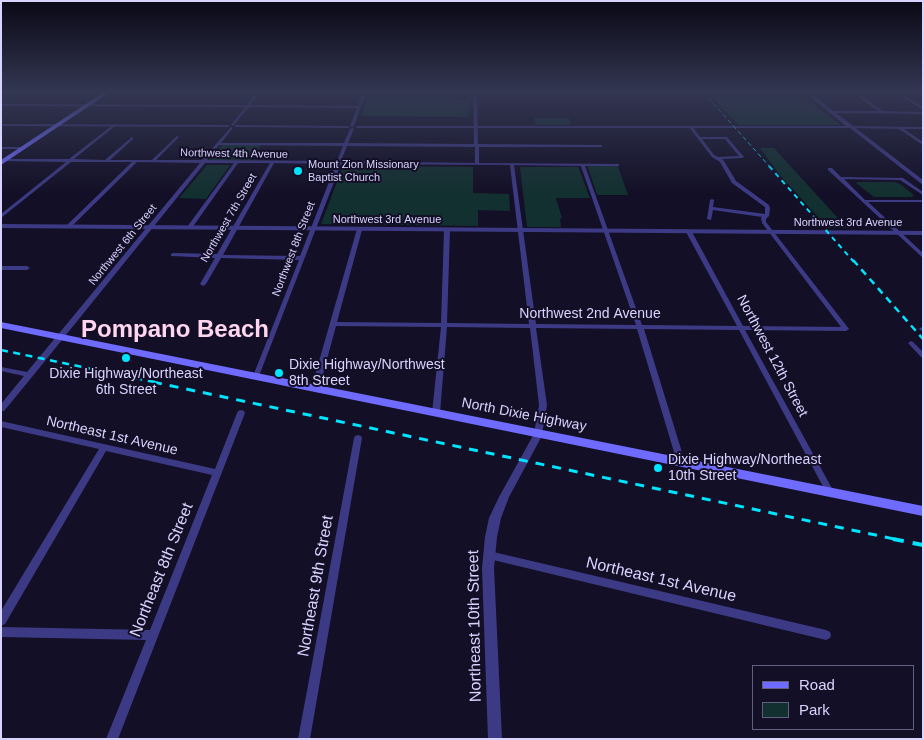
<!DOCTYPE html>
<style>
body{margin:0}
#map{position:relative;width:924px;height:740px;overflow:hidden;background:#130f26;font-family:Helvetica,sans-serif}
canvas{display:block}
.frame{position:absolute;inset:0;border:2px solid #d9d4ff;pointer-events:none}
.legend{position:absolute;left:752px;top:665px;width:162px;height:65px;box-sizing:border-box;background:#130f26;border:1px solid #625e7d;margin:0;padding:6px 9px;list-style:none;font-size:15px;color:#d9d4ff}
.legend li{display:flex;align-items:center;gap:10px;height:25px}
.legend b{width:25px;border:1px solid #625e7d}
</style>
<div id="map">
<canvas width="924" height="740"></canvas>
<div class="frame"></div>
<ul class="legend">
<li><b style="height:6px;background:#6f6bff"></b>Road</li>
<li><b style="height:14px;background:#12302f"></b>Park</li>
</ul>
</div>
<script>
const ctx = document.querySelector('canvas').getContext('2d');
ctx.lineJoin = 'round';
function fillPath(path, color) {
  ctx.fillStyle = color;
  ctx.fill(path, 'evenodd');
}
function toPath(rows) {
  const path = new Path2D();
  for (const r of rows) {
    path.moveTo(r[0], r[1]);
    for (let i = 2; i < r.length; i += 2) path.lineTo(r[i], r[i + 1]);
  }
  return path;
}
function trace(path, color, width, dash) {
  ctx.strokeStyle = color;
  ctx.lineWidth = width;
  ctx.lineCap = dash ? 'butt' : 'round';
  ctx.setLineDash(dash || []);
  ctx.stroke(path);
}
function write(font, color, halo, rows, align = 'center') {
  ctx.font = font + ' Helvetica,sans-serif';
  ctx.lineWidth = 4;
  ctx.setLineDash([]);
  ctx.textBaseline = 'middle';
  ctx.strokeStyle = halo;
  ctx.fillStyle = color;
  for (const [text, x, y, turn = 0] of rows) {
    ctx.save();
    ctx.translate(x, y);
    ctx.rotate((+turn || 0) * Math.PI / 180);
    ctx.textAlign = isNaN(turn) ? turn : align;
    if (halo) ctx.strokeText(text, 0, 0);
    ctx.fillText(text, 0, 0);
    ctx.restore();
  }
}
fillPath(toPath([
 [370,93,469,93,452,93,452,100,471,100,468,117,361,116],
 [708,93,799,93,841,125,739,125],
 [534,118,569,118,571,125,536,125],
 [222,145,261,145,251,160,209,160],
 [760,148,774,148,847,228,828,228,779,174],
 [587,164,617,164,628,195,597,195],
 [207,165,230,165,206,199,179,198],
 [343,166,473,167,473,193,509,194,510,211,478,210,478,226,321,224],
 [520,167,578,167,590,198,556,198,562,218,560,219,561,227,527,227],
 [858,182,894,182,900,184,914,195,912,197,874,197,856,183]
]), '#12302f');
fillPath(toPath([
 [257,92,260,92,250,105,358,106,363,92,366,92,354,126,352,127,350,126,357,108,249,107,233,126,231,125,245,107,1,106,1,104,247,105,257,92],
 [473,92,477,92,478,144,601,145,603,146,601,147,479,147,479,163,619,164,619,166,585,166,642,325,737,326,686,232,689,230,692,232,743,326,841,327,762,223,761,218,762,217,713,210,711,220,707,219,710,200,712,199,714,200,713,207,765,214,765,207,732,183,720,162,712,157,689,127,692,126,700,137,727,137,744,157,742,158,722,159,724,161,736,181,769,205,770,209,769,216,766,219,766,222,849,329,846,331,745,330,834,492,833,494,830,495,827,494,739,330,644,329,685,462,684,464,681,465,678,464,677,462,637,329,536,328,547,405,542,434,541,436,538,437,535,436,534,434,539,405,530,328,447,327,440,413,439,415,433,415,432,413,441,327,336,326,319,389,318,391,312,391,311,389,357,229,361,229,362,230,337,322,441,323,444,230,447,228,450,230,447,323,529,324,510,165,341,164,259,376,256,378,253,376,299,260,221,258,206,284,203,286,200,284,215,258,171,256,171,254,173,253,217,254,270,163,238,163,192,228,190,229,187,227,234,163,205,163,32,377,4,411,1,411,1,404,24,376,1,371,1,367,27,372,200,163,137,162,71,227,69,228,67,227,67,225,132,162,71,162,1,218,1,214,66,162,5,161,4,161,4,159,69,159,114,124,115,124,115,126,74,159,105,160,132,137,133,137,133,139,110,160,152,160,177,136,178,136,178,138,156,160,202,160,231,127,233,128,221,143,344,143,350,129,352,128,354,129,348,143,474,144,473,92],
 [702,139,725,139,739,156,718,157,714,155,702,139],
 [219,145,343,146,337,161,207,160,219,145],
 [347,146,475,147,475,163,341,161,347,146],
 [274,163,336,164,300,256,223,255,274,163],
 [514,165,581,166,636,325,536,324,514,165],
 [852,92,856,92,883,111,923,112,923,114,831,113,830,112,832,111,878,111,852,92],
 [895,92,899,92,923,107,923,110,895,92],
 [851,126,923,127,923,129,904,129,923,142,923,145,899,129,850,128,849,127,851,126],
 [1,147,24,147,26,148,24,149,1,149,1,147],
 [828,168,832,168,841,177,903,178,923,192,923,195,900,180,844,179,865,200,923,200,923,202,868,202,923,253,923,258,828,170,828,168],
 [1,266,27,266,30,268,27,270,1,270,1,266],
 [922,327,923,331,920,330,919,329,920,328,922,327],
 [911,341,913,342,923,352,923,358,921,357,908,343,911,341],
 [241,410,244,411,245,413,118,739,106,739,146,640,1,637,1,627,150,630,212,475,106,451,5,624,1,626,1,611,99,449,1,427,1,421,215,469,237,413,238,411,241,410],
 [358,435,361,436,362,438,310,739,298,739,354,438,355,436,358,435],
 [489,551,826,630,830,632,831,635,830,638,826,640,489,559,486,558,484,555,486,552,489,551]
]), '#3d3a85');
fillPath(toPath([
 [804,92,809,92,923,180,923,185,850,128,357,128,355,127,357,126,846,126,804,92],
 [1,124,228,125,230,126,228,127,1,126,1,124],
 [235,125,348,126,350,127,348,128,237,127,235,127,235,125],
 [1,224,923,231,923,235,1,228,1,224],
 [538,431,541,432,543,434,509,497,501,518,497,537,494,568,502,739,488,739,482,568,485,537,489,518,499,497,535,432,538,431]
]), '#3d3a85');
fillPath(toPath([
 [104,92,110,92,1,165,1,160,104,92],
 [1,322,923,506,923,516,1,328,1,322]
]), '#6f6bff');
trace(toPath([
 [703,92,770,167]
]), '#00e5ff', 1, [4.5, 3]);
trace(toPath([
 [769,166,854,262]
]), '#00e5ff', 2, [5, 4.5]);
trace(toPath([
 [853,260,923,339],
 [1,350,159,383]
]), '#00e5ff', 2.5, [7, 5.5]);
trace(toPath([
 [153,382,899,540]
]), '#00e5ff', 3, [9, 8]);
trace(toPath([
 [893,539,923,545]
]), '#00e5ff', 4, [11, 9]);
const sky = ctx.createLinearGradient(0, 0, 0, 196);
sky.addColorStop(0, '#0a0815');
sky.addColorStop(0.47, '#333752');
sky.addColorStop(1, '#33375200');
ctx.fillStyle = sky;
ctx.fillRect(0, 0, 924, 196);
for (const [x, y, r, color] of [
 [298,171,5,"#00e5ff"],
 [126,358,5,"#00e5ff"],
 [279,373,5,"#00e5ff"],
 [658,468,5,"#00e5ff"]
]) {
  const dot = new Path2D();
  dot.arc(x, y, r, 0, 2 * Math.PI);
  ctx.fillStyle = color;
  ctx.fill(dot);
  trace(dot, '#130f26', 2);
}
write('11px', '#d9d4ff', '#130f26', [
 ["Northwest 4th Avenue",234,154,1],
 ["Northwest 7th Street",229,218,-60],
 ["Northwest 3rd Avenue",387,220],
 ["Northwest 3rd Avenue",848,223],
 ["Northwest 6th Street",123,245,-51],
 ["Northwest 8th Street",294,249,-69]
]);
write('11px', '#d9d4ff', '#130f26', [
 ["Mount Zion Missionary",308,165],
 ["Baptist Church",308,178]
], 'left');
write('14px', '#d9d4ff', '#130f26', [
 ["Northwest 2nd Avenue",590,314],
 ["Northwest 12th Street",772,356,62],
 ["North Dixie Highway",524,415,11],
 ["Northeast 1st Avenue",112,436,13]
]);
write('14px', '#d9d4ff', '#130f26', [
 ["Dixie Highway/Northwest",289,365],
 ["8th Street",289,381],
 ["Dixie Highway/Northeast",126,374,"center"],
 ["6th Street",126,390,"center"],
 ["Dixie Highway/Northeast",668,460],
 ["10th Street",668,476]
], 'left');
write('16px', '#d9d4ff', '#130f26', [
 ["Northeast 8th Street",162,570,-68],
 ["Northeast 1st Avenue",661,580,13],
 ["Northeast 9th Street",316,586,-80],
 ["Northeast 10th Street",475,626,-91]
]);
write('bold 24px', '#ffd6f0', '#130f26', [
 ["Pompano Beach",175,330]
]);
</script>
